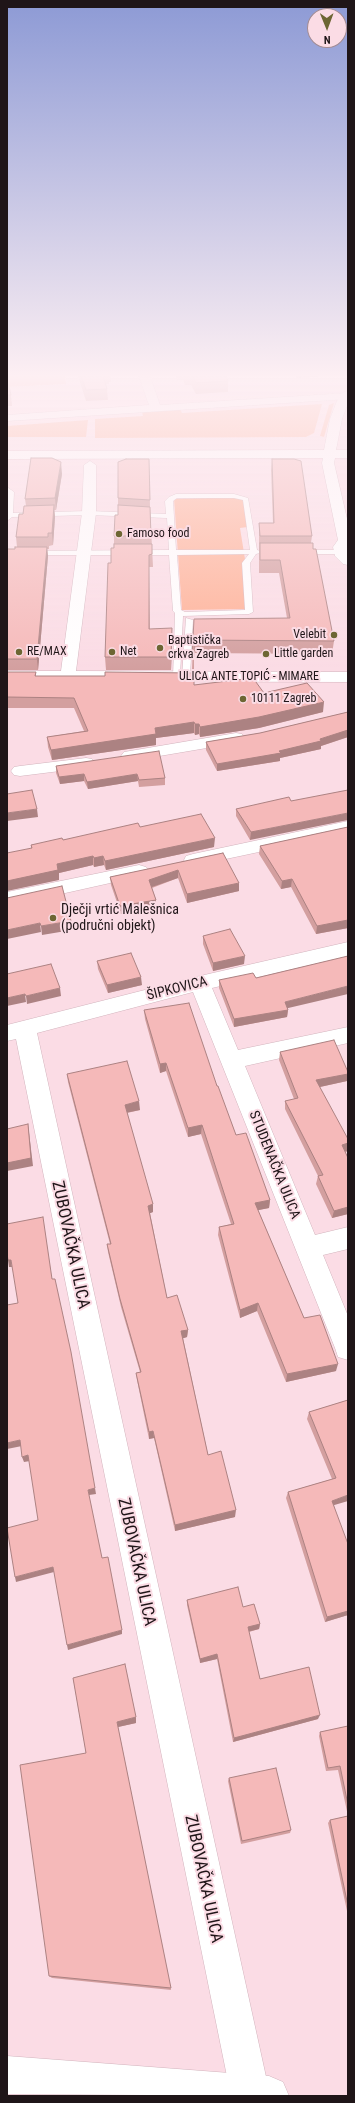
<!DOCTYPE html>
<meta charset="utf-8">
<style>
body{margin:0}
#map{position:relative;width:355px;height:2103px;overflow:hidden;background:#fbdce5;font-family:"Roboto Condensed",sans-serif}
canvas{display:block}
.frame{position:absolute;inset:0;border:8px solid #1f1518;pointer-events:none}
.north{position:absolute;left:307px;top:8px;width:40px;height:40px;box-sizing:border-box;background:#fbdce5;border:1px solid #a38c93;border-radius:50%;rotate:179deg;font-size:11px;font-weight:700;line-height:16px;text-align:center;color:#1f1518}
.north::after{content:'';display:block;margin:auto;width:14px;height:18px;background:#6d6633;clip-path:polygon(50% 0,100% 100%,50% 72%,0 100%)}
</style>
<div id="map">
<canvas width="355" height="2103"></canvas>
<div class="frame"></div>
<div class="north">N</div>
</div>
<script>
const ctx = document.querySelector('canvas').getContext('2d');
ctx.lineJoin = 'round';
function fillPath(path, color) {
  ctx.fillStyle = color;
  ctx.fill(path, 'evenodd');
}
function toPath(rows) {
  const path = new Path2D();
  for (const r of rows) {
    path.moveTo(r[0], r[1]);
    for (let i = 2; i < r.length; i += 2) path.lineTo(r[i], r[i + 1]);
  }
  return path;
}
function trace(path, color, width, dash) {
  ctx.strokeStyle = color;
  ctx.lineWidth = width;
  ctx.lineCap = dash ? 'butt' : 'round';
  ctx.setLineDash(dash || []);
  ctx.stroke(path);
}
function write(font, color, halo, rows, align = 'center') {
  ctx.font = font + ' "Roboto Condensed",sans-serif';
  ctx.lineWidth = 4;
  ctx.setLineDash([]);
  ctx.textBaseline = 'middle';
  ctx.strokeStyle = halo;
  ctx.fillStyle = color;
  for (const [text, x, y, turn = 0] of rows) {
    ctx.save();
    ctx.translate(x, y);
    ctx.rotate((+turn || 0) * Math.PI / 180);
    ctx.textAlign = isNaN(turn) ? turn : align;
    if (halo) ctx.strokeText(text, 0, 0);
    ctx.fillText(text, 0, 0);
    ctx.restore();
  }
}
fillPath(toPath([
 [7,376,65,376,66,384,7,387],
 [334,403,324,437,320,436,329,405],
 [322,404,314,433,306,437,95,438,95,419,143,416,142,412,180,409,182,413],
 [88,420,86,437,7,437,7,426],
 [243,497,248,527,240,528,253,609,182,610,174,499]
]), '#feb095');
const lane = toPath([
 [7,487,14,492,13,513,89,511,166,514,165,501,169,497,176,494,234,494,248,498,257,550,264,552,256,554,250,563,253,612,249,614,183,616,180,676,173,678,175,613,173,611,169,555,7,555,7,551,169,550,167,518,89,515,12,517,7,521,7,487],
 [177,498,234,498,243,500,250,550,176,550,173,501,177,498],
 [249,554,242,563,245,610,185,612,181,610,177,555,249,554],
 [297,550,337,550,341,552,337,554,300,554,296,552,297,550],
 [186,618,193,620,190,676,186,679,182,676,186,618]
]);
const street = toPath([
 [139,376,150,376,160,405,348,393,348,399,7,421,7,415,149,405,139,376],
 [90,461,96,465,96,513,76,671,348,672,348,682,7,681,7,671,61,671,82,513,84,465,90,461],
 [236,733,242,734,244,738,242,742,130,761,124,760,121,756,124,752,130,751,236,733],
 [86,758,92,759,95,763,92,767,20,776,14,775,11,771,14,767,20,766,86,758],
 [348,821,348,833,193,866,186,864,184,860,186,856,193,854,348,821],
 [139,865,146,867,149,871,146,875,7,906,7,892,139,865],
 [348,942,348,956,212,988,238,1050,348,1027,348,1043,245,1066,315,1235,348,1227,348,1249,323,1255,348,1316,348,1360,338,1357,335,1348,193,992,37,1033,270,2095,231,2096,16,1039,7,1041,7,1025,200,976,348,942]
]);
const secondary = toPath([
 [348,391,348,403,342,419,336,450,348,450,348,458,335,458,334,463,348,523,348,565,343,564,335,556,333,547,338,540,322,463,323,458,7,459,7,451,324,450,330,419,337,401,344,392,348,391],
 [7,2056,269,2076,283,2082,289,2096,7,2094,7,2056]
]);
trace(lane, '#d2b4bd', 1);
trace(street, '#d2b4bd', 1);
trace(secondary, '#d2b4bd', 1);
fillPath(lane, '#fff');
fillPath(street, '#fff');
fillPath(secondary, '#fff');
fillPath(toPath([
 [78,376,111,376,111,382,109,382,109,384,106,384,107,389,108,400,86,401],
 [176,376,226,376,228,381,228,392,196,394,191,385,185,385,183,380,178,380],
 [296,376,321,376,297,378],
 [7,378,11,395,12,406,7,406],
 [149,459,150,507,153,567,149,567,150,629,172,628,171,670,106,670,105,657,111,563,114,544,114,536,118,515,118,498],
 [272,459,312,536,311,543,313,549,334,641,332,654,194,653,194,670,192,670,194,619,287,618,279,573,259,573,259,523,273,523,271,470],
 [62,474,56,510,54,510,55,517,53,545,49,546,49,549,47,549,48,556,38,670,7,670,7,549,15,549,17,547,16,537,26,506,25,499],
 [7,672,36,672,36,676,194,685,264,693,323,712,259,728,200,737,199,734,195,735,194,733,156,738,156,745,52,760,48,747,47,737,84,731,74,708,7,708],
 [348,712,348,737,321,746,321,749,280,758,280,761,217,771,206,750,206,742,260,733],
 [56,766,165,778,165,785,139,787,138,781,88,789,84,781,60,784,56,773],
 [291,801,250,840,236,816,236,809],
 [140,827,214,847,106,870,104,865,94,867,93,865,59,873,59,880,31,848,31,845,63,840],
 [348,827,348,928,316,934,291,887,281,889,259,854,260,846],
 [223,853,239,891,187,903,178,878,152,888,156,900,156,908,121,914,111,885,110,877],
 [203,936,244,964,213,971,203,944],
 [97,961,142,985,108,993,98,969],
 [256,978,287,1008,288,1010,287,1017,234,1027,219,988,219,980],
 [144,1010,217,1086,236,1135,270,1200,269,1208,258,1210,304,1318,336,1371,286,1382,257,1311,240,1318,218,1235,219,1227,231,1224,201,1134,188,1137,166,1071,160,1073,145,1019],
 [280,1052,348,1072,347,1081,320,1087,348,1151,345,1152,348,1158,348,1214,332,1218,316,1184,318,1176,285,1109,285,1101,294,1099,279,1060],
 [67,1074,140,1110,127,1113,153,1212,150,1213,167,1298,188,1330,187,1337,183,1338,208,1455,235,1517,175,1531,154,1438,149,1439,137,1380,136,1373,140,1372,121,1307,108,1252,107,1244,110,1244,68,1082],
 [348,1400,334,1505,348,1615,325,1622,286,1498,288,1492,332,1479,307,1419,309,1412],
 [187,1600,243,1607,260,1624,259,1629,249,1632,260,1679,318,1719,233,1742,217,1659,200,1663,187,1605],
 [73,1678,136,1723,118,1727,171,1990,52,1978,49,1976,86,1753],
 [348,1726,348,1911,347,1911,328,1823,330,1820,348,1816,338,1770,326,1771,319,1736,320,1732],
 [229,1778,291,1830,290,1833,241,1844,228,1781]
]), '#d39f9f');
fillPath(toPath([
 [61,462,62,474,56,510,55,498],
 [54,505,55,517,53,545,52,533],
 [47,547,48,556,38,670,37,659],
 [172,628,172,641,171,670,171,657],
 [324,702,323,712,259,728,200,737,200,727],
 [194,722,194,733,156,738,156,745,52,760,51,750,155,728],
 [195,724,199,724,199,734,195,735],
 [348,730,348,737,321,746,321,749,280,758,280,761,217,771,217,764,279,751,320,739],
 [84,774,84,781,60,784,59,777],
 [137,774,138,781,88,789,87,782],
 [37,809,38,817,7,821,7,813],
 [348,813,348,820,250,840,251,832],
 [215,838,214,847,106,870,105,861],
 [93,856,93,865,59,873,59,880,7,891,7,881,57,864],
 [103,856,104,865,94,867,94,858],
 [178,870,178,878,149,888,149,880],
 [292,879,291,887,281,889,282,881],
 [239,883,239,891,187,903,187,894],
 [156,900,156,908,121,914,120,906],
 [348,920,348,928,316,934,317,926],
 [71,921,72,930,42,935,41,926],
 [40,923,41,932,7,939,7,930],
 [245,956,244,964,213,971,213,963],
 [141,977,142,985,108,993,107,985],
 [348,986,348,994,284,1009,285,1002],
 [60,988,61,996,27,1004,26,996],
 [25,994,26,1002,7,1006,7,998],
 [288,1010,287,1017,234,1027,234,1019],
 [166,1063,166,1071,160,1073,160,1064],
 [348,1074,347,1081,315,1088,316,1080],
 [139,1101,140,1110,125,1113,125,1105],
 [28,1124,33,1166,7,1171,7,1163],
 [202,1125,201,1134,188,1137,188,1128],
 [348,1143,348,1151,340,1153,342,1145],
 [270,1200,269,1208,254,1211,255,1203],
 [153,1204,153,1212,148,1214,148,1206],
 [348,1207,348,1214,332,1218,334,1211],
 [8,1260,11,1260,12,1267,9,1267],
 [258,1303,257,1311,240,1318,240,1310],
 [188,1330,187,1337,181,1339,181,1331],
 [338,1364,336,1371,286,1382,287,1374],
 [153,1431,154,1438,149,1439,149,1432],
 [20,1440,22,1446,7,1449,7,1443],
 [28,1455,30,1461,24,1462,22,1457],
 [95,1488,96,1494,89,1495,88,1490],
 [348,1495,348,1501,331,1506,332,1501],
 [236,1510,235,1517,175,1531,175,1525],
 [53,1567,54,1572,16,1582,15,1577],
 [348,1611,348,1615,325,1622,327,1617],
 [260,1624,259,1629,247,1632,248,1627],
 [122,1630,122,1634,68,1650,67,1645],
 [217,1654,217,1659,200,1663,200,1659],
 [320,1715,318,1719,233,1742,234,1738],
 [136,1717,136,1723,118,1727,117,1722]
]), '#ac8282');
const building = toPath([
 [81,376,103,376,107,389,86,390,81,376],
 [193,376,226,376,228,381,196,383,193,376],
 [7,378,11,395,7,395,7,378],
 [31,458,52,458,61,462,55,498,25,499,31,458],
 [126,459,149,459,150,500,118,498,118,462,126,459],
 [272,459,294,459,301,461,312,536,260,536,259,523,274,523,272,459],
 [54,505,52,533,48,533,48,537,16,537,19,514,23,514,24,506,54,505],
 [118,505,150,507,151,536,114,536,115,515,118,515,118,505],
 [260,543,313,543,313,549,316,549,334,641,194,640,194,657,192,657,194,619,290,618,280,560,260,560,260,543],
 [114,544,152,544,152,554,149,555,149,629,172,628,171,657,105,657,108,563,111,563,111,548,114,548,114,544],
 [15,547,47,547,37,659,7,659,7,549,15,549,15,547],
 [7,672,36,672,35,676,105,676,105,672,194,673,194,685,253,678,264,693,307,683,324,702,259,717,200,727,199,724,195,724,194,722,155,728,156,734,51,750,47,737,88,731,74,698,7,697,7,672],
 [348,712,348,730,320,739,321,741,279,751,281,753,217,764,206,742,260,733,348,712],
 [159,751,165,778,139,780,137,774,87,782,84,774,59,777,56,766,159,751],
 [32,790,37,809,7,813,7,794,32,790],
 [348,790,348,813,251,832,236,809,289,797,291,801,348,790],
 [201,814,215,838,105,861,103,856,94,858,93,856,57,864,58,870,7,881,7,853,32,848,31,845,62,838,63,840,138,823,140,827,201,814],
 [348,827,348,920,317,926,292,879,282,881,260,846,348,827],
 [223,853,239,883,187,894,178,870,149,880,156,900,120,906,110,877,223,853],
 [62,886,71,921,41,926,40,923,7,930,7,898,62,886],
 [230,929,245,956,213,963,203,936,230,929],
 [131,953,141,977,107,985,97,961,131,953],
 [348,956,348,986,285,1002,288,1010,234,1019,219,980,253,973,256,978,348,956],
 [51,964,60,988,26,996,25,994,7,998,7,974,51,964],
 [189,1003,217,1086,218,1086,236,1135,246,1133,270,1200,255,1203,304,1318,320,1315,338,1364,287,1374,258,1303,240,1310,219,1227,234,1224,202,1125,188,1128,166,1063,160,1064,144,1010,189,1003],
 [334,1040,348,1072,348,1074,316,1080,348,1139,348,1143,342,1145,348,1158,348,1207,334,1211,318,1176,323,1175,285,1101,298,1098,280,1052,334,1040],
 [127,1061,139,1101,125,1105,153,1204,148,1206,167,1298,177,1295,188,1330,181,1331,208,1455,221,1451,236,1510,175,1525,153,1431,149,1432,136,1373,141,1372,120,1299,107,1244,111,1244,67,1074,127,1061],
 [28,1124,31,1158,7,1163,7,1129,28,1124],
 [43,1217,52,1279,55,1279,71,1352,95,1488,88,1490,102,1558,108,1557,122,1630,67,1645,53,1567,15,1577,7,1528,38,1520,28,1455,22,1457,20,1440,7,1443,7,1305,18,1303,11,1260,8,1260,7,1254,7,1224,43,1217],
 [348,1400,348,1495,332,1501,348,1544,348,1611,327,1617,288,1492,336,1478,309,1412,348,1400],
 [238,1587,243,1607,254,1604,260,1624,248,1627,260,1679,309,1667,320,1715,234,1738,217,1654,200,1659,187,1600,238,1587],
 [125,1664,136,1717,117,1722,171,1988,49,1976,20,1765,86,1753,73,1678,125,1664],
 [348,1726,348,1805,340,1766,328,1768,320,1732,348,1726],
 [276,1768,291,1830,242,1841,229,1778,276,1768],
 [348,1816,348,1906,330,1820,348,1816]
]);
fillPath(building, '#f5b9b9');
trace(building, '#ac8282', 1);
const sky = ctx.createLinearGradient(0, 0, 0, 671);
sky.addColorStop(0, '#8d9ad5');
sky.addColorStop(0.56, '#fdeff3');
sky.addColorStop(1, '#fdeff300');
ctx.fillStyle = sky;
ctx.fillRect(0, 0, 355, 671);
for (const [x, y, r, color] of [
 [119,534,4,"#6d6633"],
 [334,635,4,"#6d6633"],
 [160,648,4,"#6d6633"],
 [19,652,4,"#6d6633"],
 [112,652,4,"#6d6633"],
 [266,654,4,"#6d6633"],
 [243,699,4,"#6d6633"],
 [53,918,4,"#6d6633"]
]) {
  const dot = new Path2D();
  dot.arc(x, y, r, 0, 2 * Math.PI);
  ctx.fillStyle = color;
  ctx.fill(dot);
  trace(dot, '#fbdce5', 1.5);
}
write('12px', '#1f1518', '#fbdce5', [
 ["Famoso food",127,534],
 ["Velebit",326,635,"right"],
 ["Baptistička",168,641],
 ["crkva Zagreb",168,655],
 ["RE/MAX",27,652],
 ["Net",120,652],
 ["Little garden",274,654],
 ["10111 Zagreb",251,699]
], 'left');
write('12px', '#1f1518', '#fbdce5', [
 ["ULICA ANTE TOPIĆ - MIMARE",249,677]
]);
write('14px', '#1f1518', '#fbdce5', [
 ["Dječji vrtić Malešnica",61,910],
 ["(područni objekt)",61,926]
], 'left');
write('14px', '#1f1518', '#fbdce5', [
 ["ŠIPKOVICA",177,989,-14],
 ["STUDENAČKA ULICA",274,1165,68]
]);
write('17px', '#1f1518', '#fbdce5', [
 ["ZUBOVAČKA ULICA",70,1245,78],
 ["ZUBOVAČKA ULICA",136,1562,78],
 ["ZUBOVAČKA ULICA",203,1879,78]
]);
</script>
